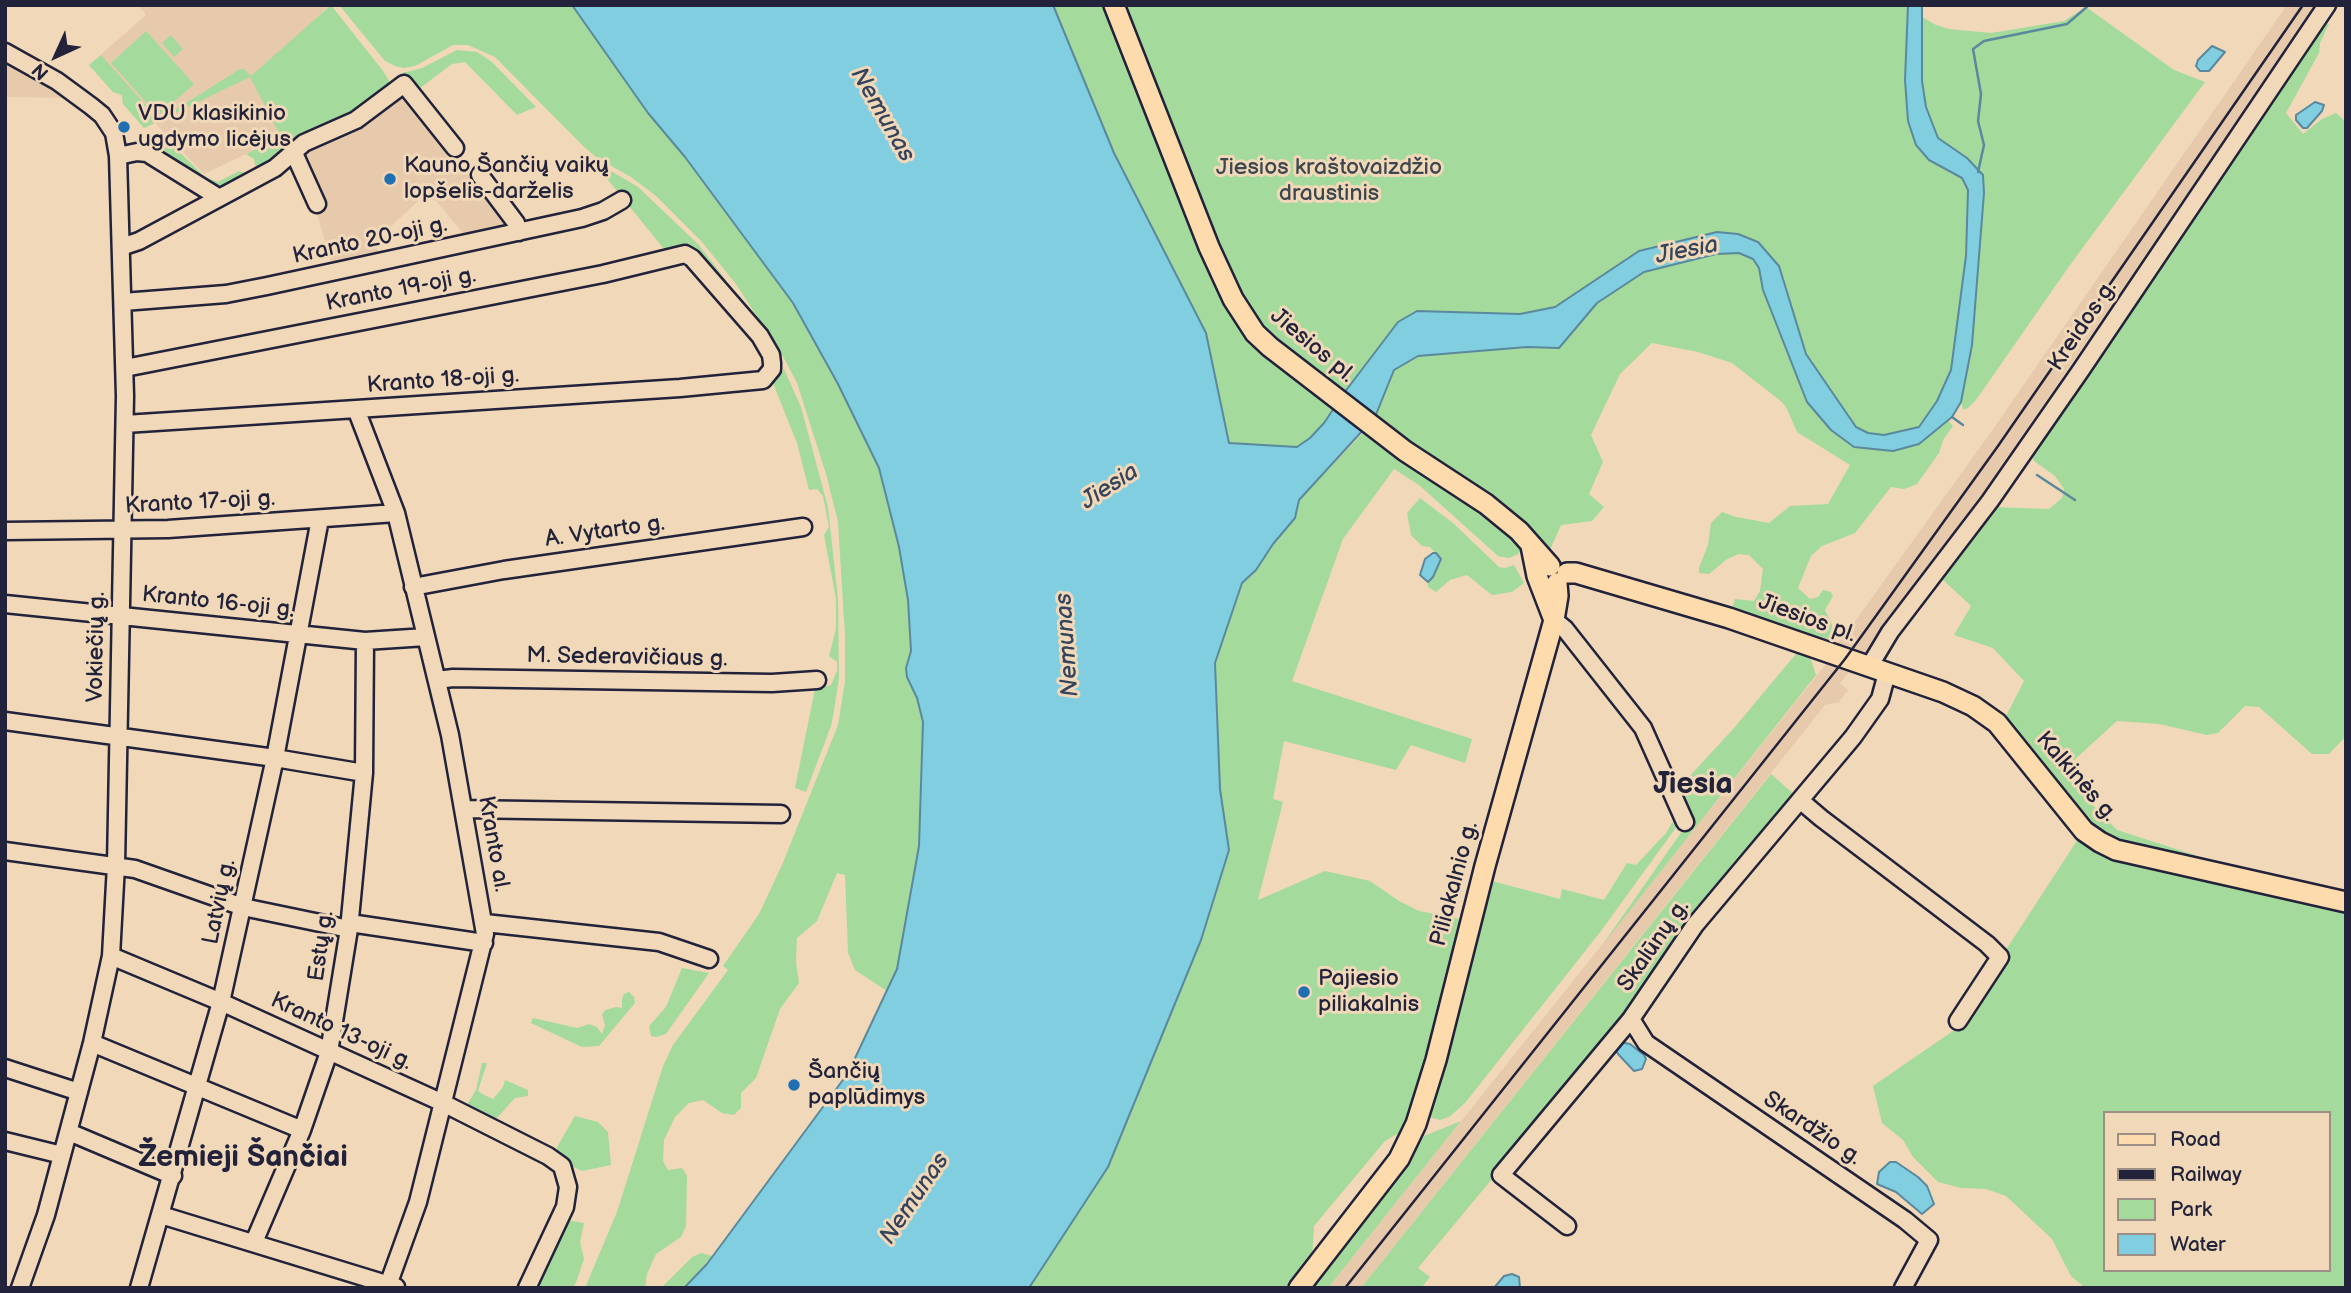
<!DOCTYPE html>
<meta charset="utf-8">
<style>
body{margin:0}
#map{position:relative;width:2351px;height:1293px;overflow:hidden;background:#f0d8b8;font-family:"Balsamiq Sans",sans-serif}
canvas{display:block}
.frame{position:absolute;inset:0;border:7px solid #22223b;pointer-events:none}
.legend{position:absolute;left:2103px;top:1111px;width:228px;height:161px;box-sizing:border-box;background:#f0d8b8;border:2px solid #9e8f86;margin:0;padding:9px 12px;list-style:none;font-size:21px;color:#22223b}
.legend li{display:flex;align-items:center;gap:14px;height:35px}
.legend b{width:35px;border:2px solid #9e8f86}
.north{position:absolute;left:21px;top:21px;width:70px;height:70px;-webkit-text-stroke:5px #f0d8b8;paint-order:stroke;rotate:225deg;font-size:19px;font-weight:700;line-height:28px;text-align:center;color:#22223b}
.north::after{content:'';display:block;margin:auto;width:24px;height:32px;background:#22223b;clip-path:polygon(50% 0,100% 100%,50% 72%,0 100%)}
</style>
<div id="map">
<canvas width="2351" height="1293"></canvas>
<div class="frame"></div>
<ul class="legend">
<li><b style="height:9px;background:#fedbac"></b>Road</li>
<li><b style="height:9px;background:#22223b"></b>Railway</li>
<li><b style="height:19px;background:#a5da9d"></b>Park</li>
<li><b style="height:19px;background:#80cedf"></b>Water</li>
</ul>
<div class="north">N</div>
</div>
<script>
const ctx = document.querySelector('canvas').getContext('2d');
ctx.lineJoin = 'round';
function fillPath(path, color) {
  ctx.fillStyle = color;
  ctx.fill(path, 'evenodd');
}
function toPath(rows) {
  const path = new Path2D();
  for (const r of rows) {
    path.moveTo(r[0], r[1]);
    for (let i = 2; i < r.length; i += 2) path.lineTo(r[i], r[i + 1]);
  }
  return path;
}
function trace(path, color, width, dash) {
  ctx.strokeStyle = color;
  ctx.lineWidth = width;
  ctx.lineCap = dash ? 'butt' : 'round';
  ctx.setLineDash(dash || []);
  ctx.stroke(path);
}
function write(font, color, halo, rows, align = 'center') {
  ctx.font = font + ' "Balsamiq Sans",sans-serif';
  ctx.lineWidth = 6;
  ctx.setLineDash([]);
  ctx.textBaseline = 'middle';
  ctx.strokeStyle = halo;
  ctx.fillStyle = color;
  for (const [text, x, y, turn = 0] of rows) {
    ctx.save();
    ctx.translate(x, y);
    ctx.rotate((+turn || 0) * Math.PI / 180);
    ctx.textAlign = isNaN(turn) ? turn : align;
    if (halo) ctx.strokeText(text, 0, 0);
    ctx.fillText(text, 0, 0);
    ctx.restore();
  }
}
fillPath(toPath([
 [138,5,329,5,308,27,281,137,204,174,155,123,144,128,123,104,122,95,113,92,89,65,146,15],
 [2287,5,2317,5,1982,494,1863,657,1837,649,1836,643,1843,638,1991,432],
 [5,58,37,75,68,98,5,97],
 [403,97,513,229,468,239,436,201,423,196,376,241,379,259,333,267,298,153,361,125],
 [1830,659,1852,669,1840,683,1848,690,1839,702,1825,705,1361,1288,1328,1288]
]), '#e7caac');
fillPath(toPath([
 [331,5,383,71,389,81,389,86,362,113,324,130,318,127,289,141,274,163,256,171,254,159,246,154,281,137,250,77,144,128,123,104,122,95,113,92,89,65,101,55,159,120,240,69,244,69,251,76],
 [339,5,572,5,648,113,685,157,793,303,838,384,879,468,899,547,908,600,911,651,907,677,917,698,923,722,922,786,919,846,897,969,887,991,855,970,848,953,845,875,837,873,817,921,797,938,796,962,799,983,780,1009,756,1078,741,1093,741,1108,734,1115,722,1113,703,1100,689,1103,675,1117,664,1140,663,1161,668,1170,682,1168,687,1176,686,1226,681,1237,656,1254,647,1274,645,1288,585,1288,617,1212,663,1066,673,1045,728,970,723,966,759,914,782,865,838,725,845,681,845,636,838,522,826,474,797,383,785,360,736,284,702,242,656,196,631,177,597,158,582,145,495,57,468,45,453,45,415,66,404,68,395,66,385,61],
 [1053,5,1916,5,1917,105,1930,137,1977,177,1956,389,1920,432,1864,440,1820,402,1773,268,1747,246,1674,249,1571,311,1417,334,1322,452,1229,443,1206,333,1114,153],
 [2086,7,2174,70,2205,82,2070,265,1976,400,1968,408,1963,410,1961,402,1972,345,1984,193,1967,158,1938,138,1926,107,1922,81,1922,17,1936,25,1949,29,1991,33,2064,21],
 [2323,21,2329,24,2320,43,2319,53,2286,113,2303,134,2322,119,2336,113,2346,122,2346,736,2329,754,2312,754,2259,707,2245,706,2218,733,2207,735,2159,724,2117,721,2061,772,2117,830,2232,867,2107,840,2091,830,2003,722,2024,681,1993,648,1954,635,1971,606,1940,577,1994,507,2049,509,2062,498,2064,489,2055,476,2034,461,2032,452],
 [146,31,194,84,158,116,111,63],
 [171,35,183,49,174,57,162,43],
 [457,50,477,52,492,62,536,107,517,115,465,62,452,64,416,91,402,73,422,68],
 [166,139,205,177,218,182,239,171,245,173,245,178,220,192,155,151,154,146],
 [591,159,638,187,699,245,744,304,768,342,692,249,668,254],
 [1739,253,1753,258,1759,268,1763,290,1807,402,1831,430,1854,447,1919,444,1948,420,1953,426,1943,440,1939,453,1917,484,1904,489,1891,487,1855,533,1822,546,1811,556,1798,588,1810,599,1818,597,1823,590,1831,592,1833,596,1825,610,1832,624,1832,634,1829,639,1730,614,1735,599,1754,601,1760,591,1763,569,1749,555,1739,554,1727,559,1709,574,1699,573,1699,568,1708,545,1711,523,1722,512,1736,517,1769,523,1790,506,1828,504,1850,465,1797,432,1787,409,1782,402,1732,363,1698,352,1652,343,1620,374,1591,435,1603,462,1589,494,1604,507,1592,521,1561,525,1550,550,1501,506,1375,417,1394,370,1418,356,1527,347,1559,348,1597,303,1644,272,1716,254],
 [784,369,801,407,828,507,838,599,839,678,834,711,831,726,806,792,795,788,815,689,831,685,837,671,837,662,829,656,836,629,836,599,824,535,829,527,823,496,817,489,809,490,797,443,773,383],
 [1364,432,1399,460,1438,481,1517,536,1522,548,1518,554,1509,558,1498,556,1419,485,1394,469,1343,539,1292,681,1472,739,1465,763,1411,745,1396,770,1284,741,1273,799,1283,802,1258,900,1325,871,1370,881,1399,901,1419,911,1465,920,1428,1067,1404,1130,1385,1141,1314,1226,1312,1259,1291,1288,1029,1288,1108,1167,1201,940,1229,850,1220,789,1215,663,1242,583,1256,570,1273,544,1295,518,1299,500],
 [1420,498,1453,523,1499,567,1505,568,1514,565,1524,583,1512,592,1492,595,1467,575,1450,580,1436,592,1428,587,1428,582,1438,567,1440,559,1430,547,1422,546,1411,535,1407,513],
 [1800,649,1811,660,1816,675,1601,947,1687,824,1676,791,1734,728],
 [1771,774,1796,796,1615,1031,1418,1268,1430,1277,1421,1288,1361,1288],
 [1678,813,1680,822,1601,931,1465,1103,1449,1117,1440,1120,1429,1117,1427,1114,1488,880,1560,899,1562,889,1604,900,1627,863,1636,865,1666,833],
 [2080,836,2346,909,2346,1288,2089,1288,2083,1286,2071,1276,2052,1239,2006,1196,1986,1189,1961,1188,1938,1182,1913,1157,1903,1140,1882,1123,1873,1086,1953,1031],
 [2104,1113,2328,1113,2328,1270,2104,1270],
 [682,968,709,973,666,1034,656,1037,651,1036,649,1026,666,1007],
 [629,992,634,997,635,1003,599,1046,582,1047,531,1023,533,1018,577,1028,589,1024,597,1027,602,1034,605,1025,602,1015,605,1010,616,1007,622,1008,622,999,624,994],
 [482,1063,487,1063,478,1091,484,1095,493,1099,503,1087,505,1080,528,1090,528,1096,515,1098,495,1120,464,1110,476,1090],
 [575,1116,598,1122,608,1132,611,1165,582,1171,567,1164,558,1154,557,1147],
 [1461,1121,1328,1288,1308,1288,1406,1165,1424,1136],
 [567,1220,584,1223,580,1242,584,1259,577,1280,573,1288,530,1288],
 [701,1253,713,1256,684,1288,661,1288,692,1257]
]), '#a5da9d');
const water = toPath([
 [572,5,1053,5,1114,153,1206,333,1229,443,1297,447,1310,438,1324,423,1344,393,1398,322,1417,311,1520,314,1555,307,1639,251,1717,232,1738,234,1758,242,1779,266,1806,354,1856,427,1868,433,1884,435,1919,427,1937,401,1951,370,1966,256,1968,190,1962,178,1929,160,1916,145,1908,121,1905,80,1908,5,1922,5,1922,81,1926,107,1938,138,1967,158,1983,175,1984,193,1972,345,1961,402,1952,417,1919,444,1893,451,1854,447,1831,430,1807,402,1763,290,1759,268,1753,259,1739,253,1716,254,1644,272,1597,303,1559,348,1527,347,1418,356,1394,370,1375,417,1299,500,1295,518,1273,544,1256,570,1242,583,1215,663,1220,789,1229,850,1201,940,1108,1167,1029,1288,684,1288,707,1264,848,1073,897,969,919,846,923,722,917,698,907,677,906,668,911,651,908,600,899,547,879,468,838,384,793,303,685,157,648,113,572,5],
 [2212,46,2225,52,2209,71,2200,71,2196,66,2198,60,2212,46],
 [2315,102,2324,105,2322,111,2307,128,2303,128,2296,120,2296,115,2315,102],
 [1433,553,1436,553,1441,559,1433,577,1428,582,1420,575,1425,559,1433,553],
 [1620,1042,1630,1044,1644,1055,1646,1059,1642,1069,1634,1071,1618,1054,1615,1049,1620,1042],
 [1890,1162,1896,1162,1918,1177,1927,1186,1934,1204,1922,1214,1896,1192,1877,1184,1879,1172,1890,1162],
 [1512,1274,1519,1277,1520,1288,1494,1288,1504,1276,1512,1274]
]);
fillPath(water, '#80cedf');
trace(water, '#5a899d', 2);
trace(toPath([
 [1978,172,1984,145,1978,121,1981,94,1973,49,1984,41,2067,24,2089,5],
 [1952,417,1963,425],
 [2037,475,2075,500]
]), '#5a899d', 2.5);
const minor = toPath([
 [5,52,57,81,91,106,102,115,114,133,118,156,125,396,116,865,111,956,92,1043,46,1215,20,1288],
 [294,153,317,204],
 [118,156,137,152,147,153,218,197],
 [480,175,516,223,519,232],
 [121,247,139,241,275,168,304,143,356,120,404,84,455,148],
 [123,302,226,294,267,286,582,218,603,211,622,200],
 [125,368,603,274,685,254,692,258,760,336,771,355,772,363,772,369,763,380,680,388,125,424],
 [356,409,396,513,450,735,485,934,418,1202,387,1288],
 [5,531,168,529,396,513],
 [413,587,504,570,803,527],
 [5,604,365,641,426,637],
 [1554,620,1565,629,1643,728,1685,822],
 [1869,667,1890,632,1990,501,2081,370,2327,5],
 [437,680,453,678,772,683,817,680],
 [5,721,275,758,364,773],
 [1801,801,1821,818,1987,944,2000,957,1958,1021],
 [463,809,781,814],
 [5,851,135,869,243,907,349,929],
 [350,923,484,943],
 [485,923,659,942,709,959],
 [111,956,221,1002,443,1103,548,1156,562,1166,568,1187,565,1207,527,1288],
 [1631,1019,1646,1043,1905,1220,1929,1240,1903,1288],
 [92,1043,302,1130],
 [5,1068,79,1092],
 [69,1132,173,1176],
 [5,1141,62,1155],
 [161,1215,396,1287],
 [1567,1226,1501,1175,1631,1019,1695,925,1853,737,1880,699,1887,673],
 [254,1242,302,1130,329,1052,349,929,364,773,365,641],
 [139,1288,221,1002,275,758,320,519]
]);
const major = toPath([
 [1114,5,1209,247,1233,299,1255,333,1270,347,1405,451,1486,504,1519,531,1550,566],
 [1531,546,1537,576,1554,620],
 [1567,573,1576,573,1729,618,1943,692,1973,706,1997,723,2084,831,2100,842,2116,850,2346,902],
 [1299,1288,1399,1159,1416,1124,1436,1060,1485,866,1554,620,1558,596,1557,583]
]);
trace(minor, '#22223b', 21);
trace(major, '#22223b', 24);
trace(minor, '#f0d8b8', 16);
trace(major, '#fedbac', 19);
trace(toPath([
 [1345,1288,1845,659,1998,446,2303,5]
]), '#22223b', 2.5);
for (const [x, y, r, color] of [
 [124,127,7,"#1f6fb2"],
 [390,179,7,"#1f6fb2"],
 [1304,992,7,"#1f6fb2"],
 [794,1085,7,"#1f6fb2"]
]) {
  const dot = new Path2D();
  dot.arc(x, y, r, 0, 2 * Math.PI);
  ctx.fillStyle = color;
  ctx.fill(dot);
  trace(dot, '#f0d8b8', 2.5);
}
write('23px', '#22223b', '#f0d8b8', [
 ["VDU klasikinio",138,114],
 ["ugdymo licėjus",138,140],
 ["Kauno Šančių vaikų",404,166],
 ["lopšelis-darželis",404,192],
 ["Pajiesio",1318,979],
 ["piliakalnis",1318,1005],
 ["Šančių",808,1072],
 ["paplūdimys",808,1098]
], 'left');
write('23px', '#3c474f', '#f0d8b8', [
 ["Jiesios kraštovaizdžio",1329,168],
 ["draustinis",1329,194]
]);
write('23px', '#22223b', '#f0d8b8', [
 ["Kranto 20-oji g.",370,241,-12],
 ["Kranto 19-oji g.",401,290,-11],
 ["Kreidos g.",2083,326,-56],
 ["Jiesios pl.",1312,346,40],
 ["Kranto 18-oji g.",443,381,-4],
 ["Kranto 17-oji g.",200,503,-3],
 ["A. Vytarto g.",605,532,-8],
 ["Kranto 16-oji g.",218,603,6],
 ["Jiesios pl.",1807,619,20],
 ["Vokiečių g.",97,647,-89],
 ["M. Sederavičiaus g.",627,658,1],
 ["Kalkinės g.",2076,777,49],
 ["Kranto al.",493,844,80],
 ["Piliakalnio g.",1455,884,-75],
 ["Latvių g.",220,902,-78],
 ["Estų g.",322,946,-82],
 ["Skalūnų g.",1654,946,-55],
 ["Kranto 13-oji g.",341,1032,25],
 ["Skardžio g.",1812,1129,34]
]);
write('italic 24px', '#35445c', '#f0d8b8', [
 ["Nemunas",882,115,60],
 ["Jiesia",1687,251,-11],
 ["Jiesia",1110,487,-33],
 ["Nemunas",1068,645,-94],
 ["Nemunas",915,1199,-56]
]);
write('bold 30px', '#22223b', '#f0d8b8', [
 ["Jiesia",1693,785],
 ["Žemieji Šančiai",243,1158]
]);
</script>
